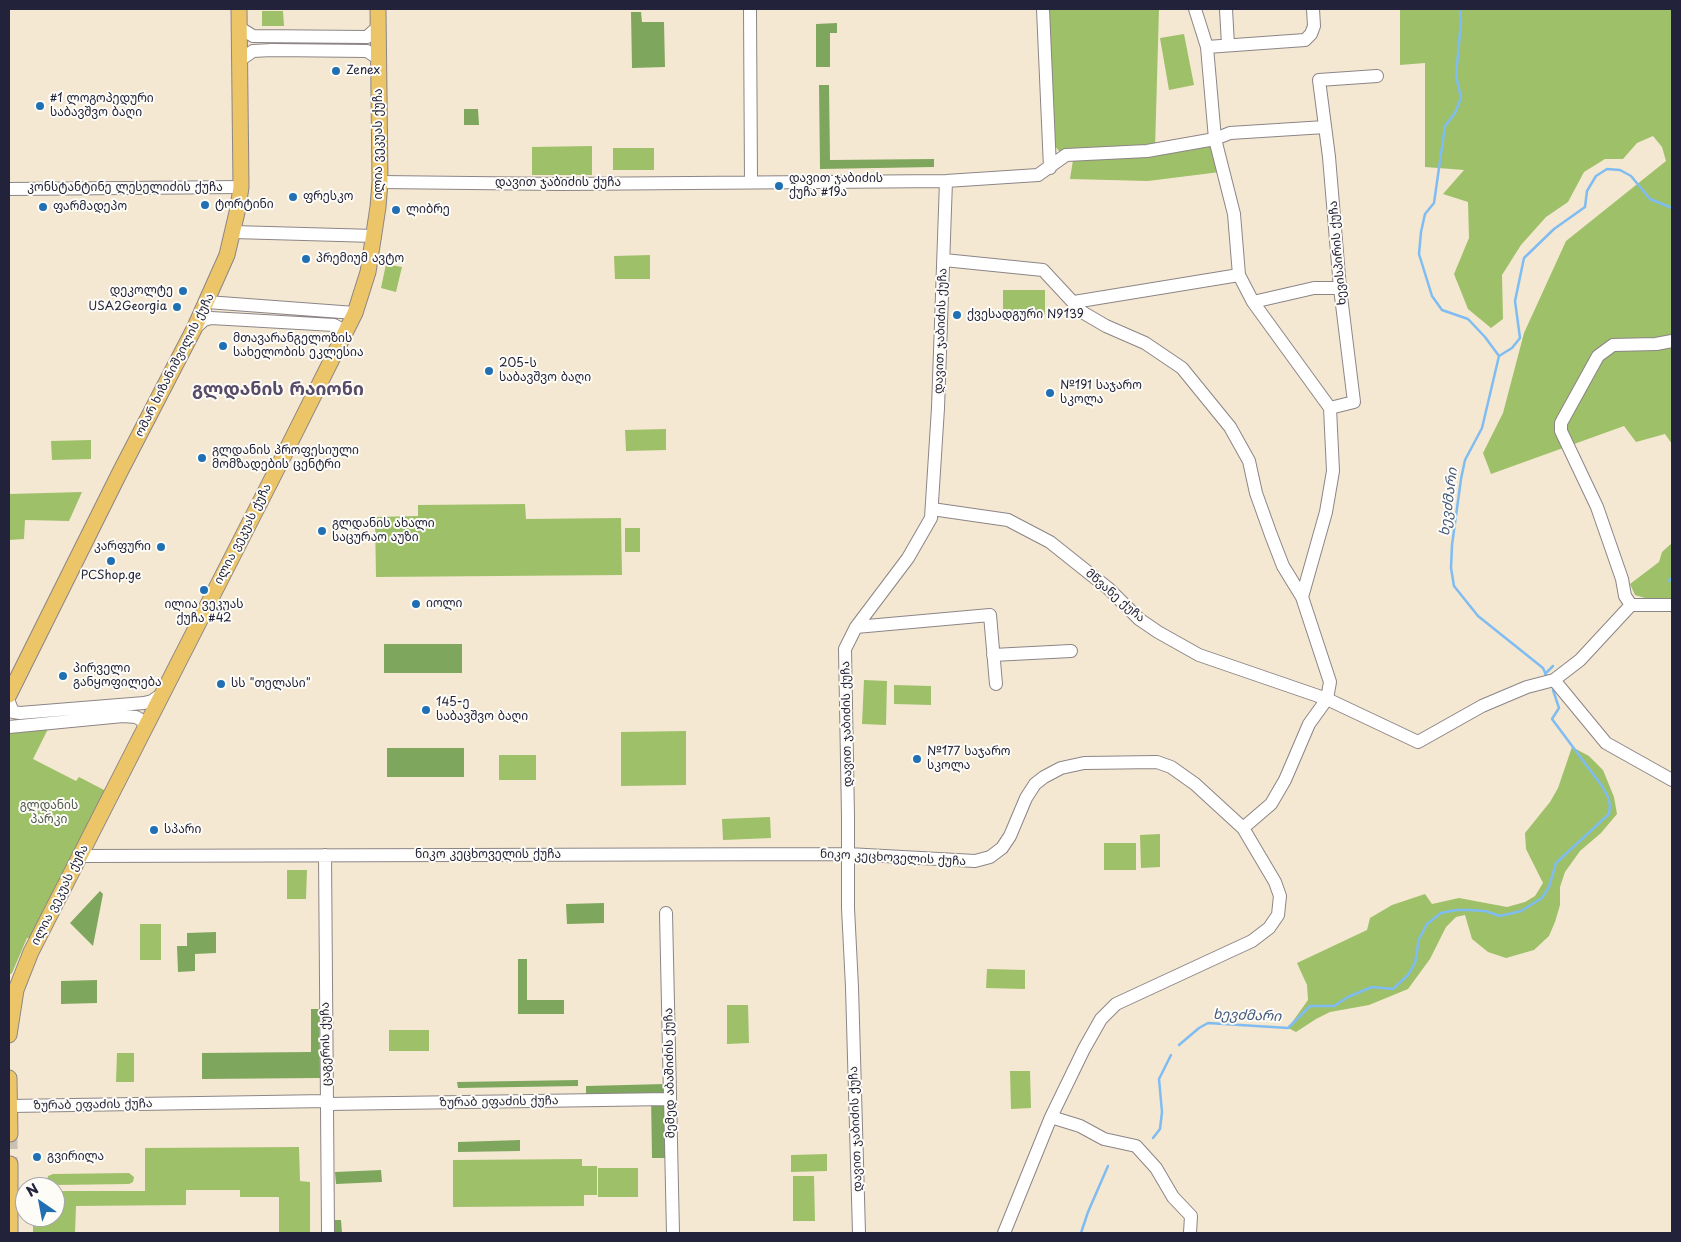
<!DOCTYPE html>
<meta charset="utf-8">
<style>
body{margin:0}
#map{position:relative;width:1681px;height:1242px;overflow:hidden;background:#f5e8d2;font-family:"Playpen Sans",sans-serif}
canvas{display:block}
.frame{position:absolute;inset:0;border:10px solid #22223b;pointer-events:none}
.north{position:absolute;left:15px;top:1177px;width:50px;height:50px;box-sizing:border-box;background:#fdfcf7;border:1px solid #a5a5ac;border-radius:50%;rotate:327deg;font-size:14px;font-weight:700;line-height:20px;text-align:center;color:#22223b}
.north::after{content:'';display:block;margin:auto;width:18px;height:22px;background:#1f6fb2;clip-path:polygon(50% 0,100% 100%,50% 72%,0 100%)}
</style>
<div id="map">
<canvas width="1681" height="1242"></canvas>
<div class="frame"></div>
<div class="north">N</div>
</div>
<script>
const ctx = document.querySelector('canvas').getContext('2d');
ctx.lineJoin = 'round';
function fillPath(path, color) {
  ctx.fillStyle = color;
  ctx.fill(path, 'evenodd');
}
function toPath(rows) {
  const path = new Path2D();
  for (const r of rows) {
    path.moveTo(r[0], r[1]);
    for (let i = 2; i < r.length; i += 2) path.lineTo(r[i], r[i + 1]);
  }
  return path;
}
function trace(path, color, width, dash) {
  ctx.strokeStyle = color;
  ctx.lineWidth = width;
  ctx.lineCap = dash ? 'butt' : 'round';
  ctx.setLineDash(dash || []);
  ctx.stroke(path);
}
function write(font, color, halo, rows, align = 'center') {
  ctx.font = font + ' "Playpen Sans","Noto Sans Georgian",sans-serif';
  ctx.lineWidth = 4;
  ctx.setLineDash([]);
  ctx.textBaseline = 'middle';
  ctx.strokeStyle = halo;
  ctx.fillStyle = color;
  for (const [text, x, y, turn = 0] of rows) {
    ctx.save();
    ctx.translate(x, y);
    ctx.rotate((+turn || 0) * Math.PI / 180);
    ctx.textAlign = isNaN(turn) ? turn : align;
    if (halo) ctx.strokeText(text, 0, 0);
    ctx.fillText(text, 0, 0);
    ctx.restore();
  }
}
fillPath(toPath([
 [1048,9,1159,9,1155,149,1059,151,1054,145],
 [1400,9,1672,9,1672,444,1665,434,1636,442,1624,426,1491,474,1483,453,1503,413,1524,333,1566,241,1666,161,1662,147,1653,136,1637,143,1623,159,1605,159,1584,172,1568,202,1546,217,1521,245,1502,275,1503,319,1491,328,1468,309,1454,274,1469,238,1468,202,1443,194,1464,170,1425,167,1425,63,1400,65],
 [262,11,283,11,284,26,262,26],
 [1184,34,1194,85,1169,90,1160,38],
 [592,146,592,175,532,175,532,147],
 [1209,146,1212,147,1220,172,1148,181,1070,179,1073,160,1148,157],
 [613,148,654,148,654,170,613,170],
 [650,255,650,279,615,279,614,256],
 [386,264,402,267,396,292,381,288],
 [1003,290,1045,290,1045,315,1003,316],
 [666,429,666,450,626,451,625,430],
 [91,440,91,459,52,460,51,441],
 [82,492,69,521,25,520,24,539,9,540,9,494],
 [525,504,526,519,621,518,622,575,376,577,375,517,418,516,418,505],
 [625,528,640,528,640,552,625,552],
 [1672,543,1672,600,1648,599,1635,595,1630,584,1659,562,1662,552],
 [864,680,887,681,886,725,862,724],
 [894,685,931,686,931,705,894,704],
 [48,729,33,759,76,781,79,777,106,791,31,938,27,938,12,973,9,975,9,732],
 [686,731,686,785,621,786,621,732],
 [1572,747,1589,756,1603,770,1614,797,1617,814,1601,833,1580,851,1565,872,1560,887,1560,905,1555,922,1549,936,1534,950,1506,958,1488,952,1472,939,1465,915,1456,917,1446,927,1430,959,1408,989,1369,1005,1330,1012,1316,1019,1296,1032,1288,1028,1308,1000,1307,985,1297,963,1367,930,1370,918,1392,905,1425,894,1432,904,1459,898,1507,907,1525,902,1535,896,1543,883,1526,849,1525,833,1550,802,1558,788],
 [499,755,536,755,536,780,499,780],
 [770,817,771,838,723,840,722,819],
 [1160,834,1160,867,1141,868,1140,835],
 [1104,843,1136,843,1136,870,1104,870],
 [287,870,307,870,306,899,287,899],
 [140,924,161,924,161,960,140,960],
 [987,969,1025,970,1025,989,986,988],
 [727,1005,748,1005,749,1043,727,1044],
 [389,1030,429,1030,429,1051,389,1051],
 [117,1053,134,1053,134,1082,116,1082],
 [1010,1071,1030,1071,1031,1108,1011,1109],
 [299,1147,300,1181,310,1182,310,1233,279,1233,279,1197,240,1197,240,1190,186,1190,186,1205,76,1206,75,1233,33,1233,33,1217,55,1217,55,1191,145,1191,145,1148],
 [827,1154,827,1171,791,1172,791,1155],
 [582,1159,582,1166,597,1166,597,1195,584,1195,584,1206,453,1207,453,1160],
 [598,1168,638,1168,638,1197,598,1197],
 [129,1173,134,1177,133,1182,129,1184,53,1185,47,1181,48,1176,53,1174],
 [793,1176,814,1176,815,1221,793,1221]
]), '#9ec069');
fillPath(toPath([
 [631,12,641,12,642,22,664,22,665,67,632,68],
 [837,23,837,33,830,33,830,67,816,67,816,24],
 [819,85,829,85,830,160,934,159,934,167,820,169],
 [464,109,478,109,479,125,464,125],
 [384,644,462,644,462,673,384,673],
 [387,748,464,748,464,777,387,777],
 [100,891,103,894,93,946,70,923],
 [604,903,604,923,567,924,566,904],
 [216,932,216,953,195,954,195,971,178,972,177,946,187,946,187,933],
 [518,959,527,959,527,1000,564,1000,564,1014,518,1014],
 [97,980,97,1003,61,1004,61,981],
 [311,1009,319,1009,320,1078,202,1079,202,1053,311,1052],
 [578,1080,578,1086,458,1088,457,1082],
 [665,1084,667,1158,652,1158,651,1095,586,1097,586,1086],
 [520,1140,520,1151,458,1152,458,1142],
 [381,1170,382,1182,336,1184,335,1172],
 [330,1220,341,1220,342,1233,331,1233]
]), '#7ea65d');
trace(toPath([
 [1460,9,1461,22,1456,76,1461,98,1455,113,1445,126,1434,203,1425,214,1421,232,1419,254,1432,296,1442,310,1468,319,1485,337,1499,356],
 [1499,356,1482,428,1465,460,1461,479,1452,545,1451,568,1454,586,1478,616,1543,668,1547,677],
 [1499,356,1512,348,1520,338,1515,301,1524,258,1554,229,1585,207,1587,191,1596,176,1607,169,1620,170,1631,176,1650,199,1672,208],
 [1669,581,1672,578],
 [1545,674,1553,666],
 [1179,1045,1199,1028,1208,1023,1288,1028,1310,1006,1334,1006,1348,997,1372,987,1393,989,1408,975,1415,963,1419,939,1427,924,1441,913,1456,910,1469,910,1485,911,1500,916,1521,911,1542,898,1549,887,1556,863,1609,814,1610,805,1608,797,1602,786,1552,719,1559,708,1553,690],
 [1153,1138,1160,1129,1162,1112,1159,1079,1171,1055],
 [1081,1233,1088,1212,1108,1166]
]), '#7fbcf2', 2.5);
trace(toPath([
 [10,1134,10,1164]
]), '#cbc0b4', 15, [15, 8]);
const minor = toPath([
 [750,9,751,182],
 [1043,9,1050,168],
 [1195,9,1207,47,1215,139,1234,214,1239,275,1253,302,1330,408,1333,471,1326,512,1302,597],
 [1226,9,1228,45],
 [240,28,253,36,367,37,378,27],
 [1207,47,1305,40,1311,34,1314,26,1313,9],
 [240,60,253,51,272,50,367,51,379,59],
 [380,182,561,184,946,181,1038,175,1066,155,1147,151,1215,139,1230,133,1325,127],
 [9,189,241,187],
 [233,232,375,236],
 [944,260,1043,270,1082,312,1106,326,1145,343,1182,368,1230,427,1249,461,1256,493,1271,535,1283,566,1302,597,1330,682,1327,699,1309,724,1285,780,1271,804,1243,828],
 [207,302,355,313],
 [1074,302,1239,275],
 [1253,302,1314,288,1340,288],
 [194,329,204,320,211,318,334,325,341,329,343,337],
 [1330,408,1354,402,1340,288,1329,157,1319,80,1377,76],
 [932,509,1008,520,1050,542,1109,589,1139,619,1158,632,1199,655,1327,699,1418,742,1482,706,1527,687,1554,680,1580,660,1631,605,1672,605],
 [1631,605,1625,596,1622,579,1597,507,1561,431,1561,423,1598,356,1613,345,1656,344,1672,341],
 [856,627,990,615,996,684],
 [993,655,1071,651],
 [1554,680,1606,743,1672,780],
 [9,702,13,712,20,713,144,703,152,701,162,694],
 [9,727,123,716,136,717,143,721,144,728],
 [325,855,328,1233],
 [79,856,848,854,975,861,990,857,1002,848,1010,836,1026,798,1035,784,1044,777,1061,768,1084,763,1157,762,1171,767,1195,784,1243,828,1275,882,1280,896,1278,915,1269,928,1252,941,1116,1004,1101,1019,1084,1049,1051,1117,1004,1233],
 [666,913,673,1233],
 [327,1104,670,1099],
 [10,1106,327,1101],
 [1051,1117,1080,1126,1104,1139,1136,1146,1156,1168,1173,1197,1191,1216,1190,1233],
 [859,1233,852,987,848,908,848,817,845,649,856,627,908,558,931,518,938,408,946,181]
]);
const major = toPath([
 [9,695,120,472,194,329,227,255,238,208,241,187,239,9],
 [9,1035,16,990,31,952,283,457,355,313,368,272,378,207,380,182,378,9],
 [9,1078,10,1134],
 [10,1164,10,1233]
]);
trace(minor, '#8c8586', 14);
trace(major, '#8c8586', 17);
trace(minor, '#fff', 12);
trace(major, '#ecc569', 15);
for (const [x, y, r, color] of [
 [336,71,5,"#1f6fb2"],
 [40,106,5,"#1f6fb2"],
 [779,186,5,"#1f6fb2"],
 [293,197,5,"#1f6fb2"],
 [205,205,5,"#1f6fb2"],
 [43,207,5,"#1f6fb2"],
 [396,210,5,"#1f6fb2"],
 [306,259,5,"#1f6fb2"],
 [183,291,5,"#1f6fb2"],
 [177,307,5,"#1f6fb2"],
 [957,315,5,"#1f6fb2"],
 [223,346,5,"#1f6fb2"],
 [489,371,5,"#1f6fb2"],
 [1050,393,5,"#1f6fb2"],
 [202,458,5,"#1f6fb2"],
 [322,531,5,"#1f6fb2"],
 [161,547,5,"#1f6fb2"],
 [111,561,5,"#1f6fb2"],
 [204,590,5,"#1f6fb2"],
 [416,604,5,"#1f6fb2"],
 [63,676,5,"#1f6fb2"],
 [221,684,5,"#1f6fb2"],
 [426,710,5,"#1f6fb2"],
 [917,759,5,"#1f6fb2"],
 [154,830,5,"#1f6fb2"],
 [37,1157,5,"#1f6fb2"]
]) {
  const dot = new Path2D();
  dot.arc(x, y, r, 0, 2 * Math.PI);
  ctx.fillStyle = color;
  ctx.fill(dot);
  trace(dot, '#fdfcf7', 2);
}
write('12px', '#22223b', '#fdfcf7', [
 ["Zenex",346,71],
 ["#1 ლოგოპედური",50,99],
 ["საბავშვო ბაღი",50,113],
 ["დავით ჯაბიძის",789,179],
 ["ქუჩა #19ა",789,193],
 ["ფრესკო",303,197],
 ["ტორტინი",215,205],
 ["ფარმადეპო",53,207],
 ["ლიბრე",406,210],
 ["პრემიუმ ავტო",316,259],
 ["დეკოლტე",173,291,"right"],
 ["USA2Georgia",167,307,"right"],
 ["ქვესადგური N9139",967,315],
 ["მთავარანგელოზის",233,339],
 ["სახელობის ეკლესია",233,353],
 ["205-ს",499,364],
 ["საბავშვო ბაღი",499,378],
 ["№191 საჯარო",1060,386],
 ["სკოლა",1060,400],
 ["გლდანის პროფესიული",212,451],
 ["მომზადების ცენტრი",212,465],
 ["გლდანის ახალი",332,524],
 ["საცურაო აუზი",332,538],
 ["კარფური",151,547,"right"],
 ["PCShop.ge",111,576,"center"],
 ["იოლი",426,604],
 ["ილია ვეკუას",204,605,"center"],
 ["ქუჩა #42",204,619,"center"],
 ["პირველი",73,669],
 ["განყოფილება",73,683],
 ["სს \"თელასი\"",231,684],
 ["145-ე",436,703],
 ["საბავშვო ბაღი",436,717],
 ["№177 საჯარო",927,752],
 ["სკოლა",927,766],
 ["სპარი",164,830],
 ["გვირილა",47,1157]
], 'left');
write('12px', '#22223b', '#fdfcf7', [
 ["ილია ვეკუას ქუჩა",379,144,-90],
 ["დავით ჯაბიძის ქუჩა",558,183],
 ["კონსტანტინე ლესელიძის ქუჩა",125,188],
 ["ხევისპირის ქუჩა",1338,253,-95],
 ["დავით ჯაბიძის ქუჩა",941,331,-88],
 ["ომარ ხიზანიშვილის ქუჩა",175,365,-63],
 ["ილია ვეკუას ქუჩა",243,534,-63],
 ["მწვანე ქუჩა",1115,596,41],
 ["დავით ჯაბიძის ქუჩა",847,724,-91],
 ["ნიკო კეცხოველის ქუჩა",488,855],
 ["ნიკო კეცხოველის ქუჩა",893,858,3],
 ["ილია ვეკუას ქუჩა",60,895,-63],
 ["ცაგერის ქუჩა",326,1044,-91],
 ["მემედ აბაშიძის ქუჩა",670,1073,-91],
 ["ზურაბ ეფაძის ქუჩა",499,1102,-1],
 ["ზურაბ ეფაძის ქუჩა",93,1105,-1],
 ["დავით ჯაბიძის ქუჩა",856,1129,-92]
]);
write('12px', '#4d594b', '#fdfcf7', [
 ["გლდანის",49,806],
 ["პარკი",49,820]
]);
write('italic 14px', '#43587b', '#fdfcf7', [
 ["ხევძმარი",1449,502,-83],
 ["ხევძმარი",1247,1016,2]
]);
write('bold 18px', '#584b68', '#fdfcf7', [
 ["გლდანის რაიონი",278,390]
]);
</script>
